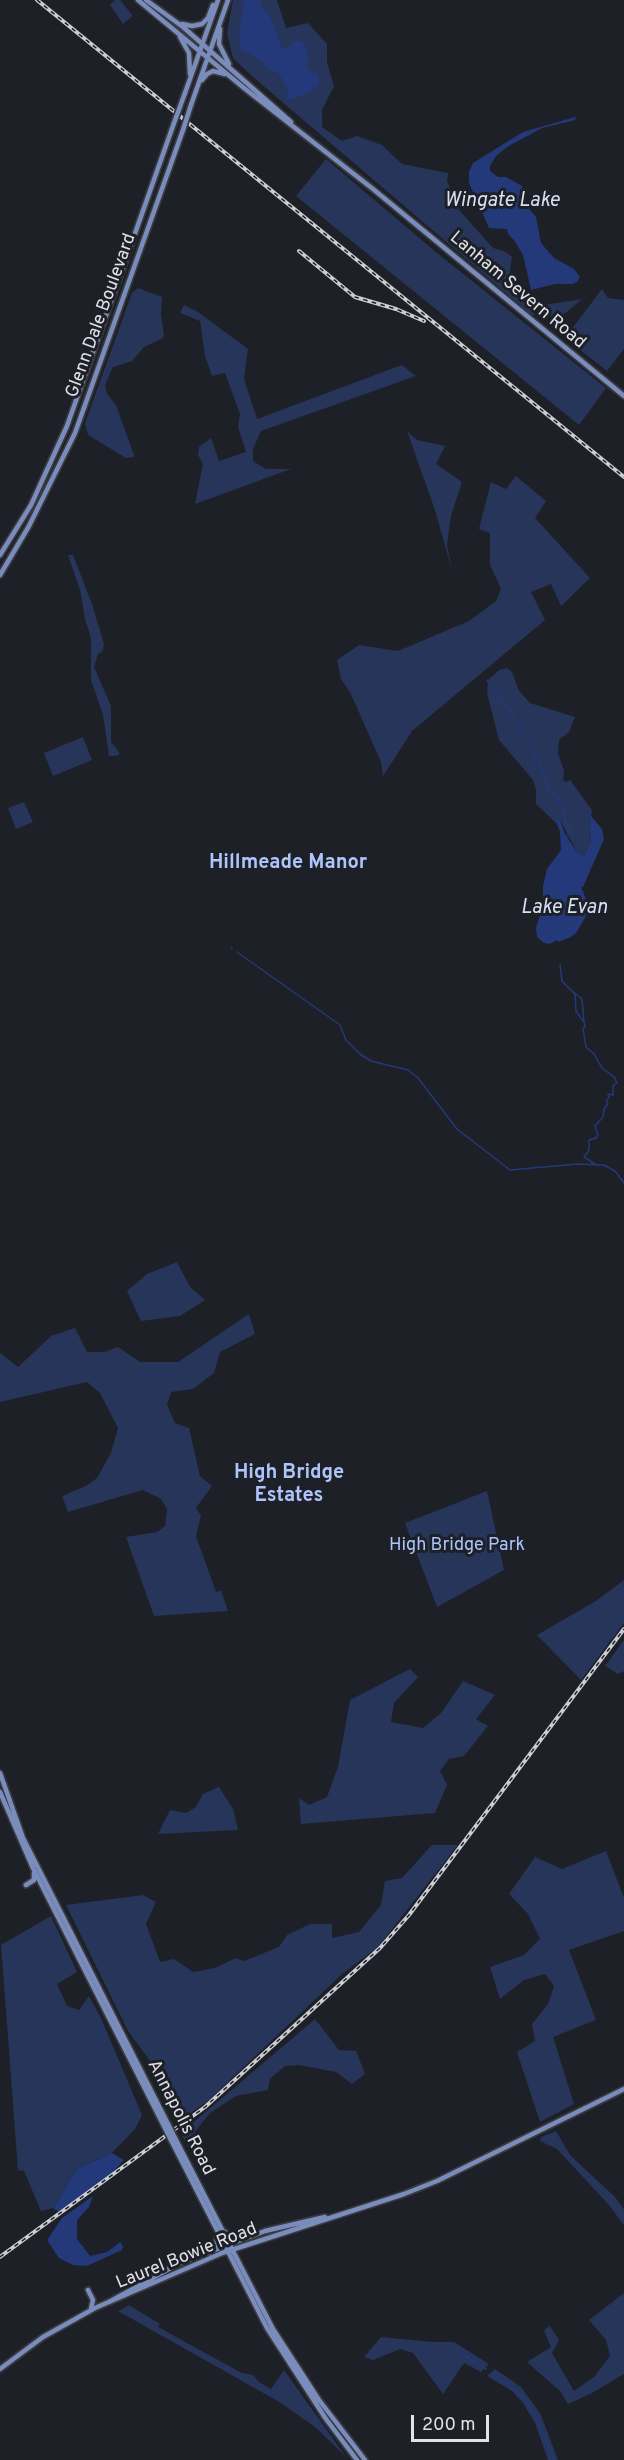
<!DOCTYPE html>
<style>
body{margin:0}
#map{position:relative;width:624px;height:2460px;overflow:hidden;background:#1e2027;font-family:Overpass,sans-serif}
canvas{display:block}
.scale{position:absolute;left:411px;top:2415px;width:78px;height:27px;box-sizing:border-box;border:3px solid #e0e2e7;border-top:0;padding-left:8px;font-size:18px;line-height:21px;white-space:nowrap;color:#e0e2e7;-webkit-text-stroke:4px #1e2027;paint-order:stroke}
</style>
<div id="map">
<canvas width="624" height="2460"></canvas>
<div class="scale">200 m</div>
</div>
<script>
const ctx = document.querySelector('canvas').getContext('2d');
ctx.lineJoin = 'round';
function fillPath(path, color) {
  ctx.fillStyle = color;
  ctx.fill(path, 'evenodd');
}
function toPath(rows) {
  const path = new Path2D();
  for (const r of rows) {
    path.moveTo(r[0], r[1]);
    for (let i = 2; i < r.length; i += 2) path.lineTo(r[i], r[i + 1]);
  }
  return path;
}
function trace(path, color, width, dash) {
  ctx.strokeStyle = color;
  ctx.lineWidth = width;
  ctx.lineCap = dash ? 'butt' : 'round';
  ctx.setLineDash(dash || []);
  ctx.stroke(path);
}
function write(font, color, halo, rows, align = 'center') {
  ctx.font = font + ' Overpass,sans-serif';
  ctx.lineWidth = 6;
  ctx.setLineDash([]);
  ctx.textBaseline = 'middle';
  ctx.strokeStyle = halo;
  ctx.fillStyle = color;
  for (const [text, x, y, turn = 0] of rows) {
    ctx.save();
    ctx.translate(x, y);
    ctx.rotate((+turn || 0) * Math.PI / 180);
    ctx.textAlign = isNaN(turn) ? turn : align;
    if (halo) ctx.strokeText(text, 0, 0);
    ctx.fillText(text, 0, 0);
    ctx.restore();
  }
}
fillPath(toPath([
 [115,0,120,0,133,16,123,24,110,5],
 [233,0,277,0,286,28,308,23,327,44,327,62,334,86,322,110,322,127,342,141,357,136,382,145,402,164,448,173,447,181,460,211,493,248,504,251,512,257,509,276,522,300,538,306,582,299,556,321,549,314,532,315,253,77,233,58,227,34],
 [326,159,437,253,606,388,579,425,296,196],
 [138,288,162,297,161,315,164,334,163,338,144,347,132,361,113,367,105,385,107,394,116,405,134,455,134,457,126,458,88,435,85,423,132,293],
 [602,289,608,298,624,300,624,349,607,371,565,338],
 [184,305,198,312,248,349,244,379,257,419,402,365,416,376,261,431,253,449,253,461,266,469,291,469,195,504,203,464,198,455,199,447,211,438,219,461,246,452,238,427,240,414,225,373,212,376,205,356,200,321,180,313],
 [407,431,417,440,445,446,436,464,462,482,451,516,447,545,452,570,435,510],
 [516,476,546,501,535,518,590,578,561,606,551,584,531,592,545,620,412,731,383,776,381,762,350,692,341,679,337,660,359,645,398,651,469,621,496,601,501,589,490,565,490,533,479,529,491,482,506,489],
 [68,555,73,555,92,604,104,644,103,651,98,654,94,667,111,706,111,742,119,752,119,755,114,756,109,756,103,715,91,680,91,638,85,619,80,590],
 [507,668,512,672,519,691,530,703,575,717,569,732,559,740,558,753,564,771,563,780,566,782,570,780,592,810,589,815,591,841,584,856,577,852,560,820,556,823,536,804,536,790,533,780,499,740,487,693,488,680,499,670],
 [83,737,92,760,53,776,44,753],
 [24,802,33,822,16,829,8,808],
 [177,1262,190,1287,205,1300,180,1316,141,1321,127,1291,147,1274],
 [249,1314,255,1334,220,1352,214,1373,193,1389,171,1392,167,1405,175,1423,189,1428,200,1476,212,1486,196,1508,201,1516,196,1536,216,1592,221,1590,228,1611,154,1616,126,1537,157,1532,165,1526,167,1509,161,1499,143,1490,68,1512,62,1496,86,1486,97,1478,111,1453,118,1428,100,1393,87,1382,0,1402,0,1353,18,1367,51,1336,75,1328,87,1352,104,1352,118,1347,140,1362,178,1362],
 [487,1491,504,1570,437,1607,405,1523],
 [624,1580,624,1623,581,1680,537,1635,596,1601],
 [624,1640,624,1671,618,1674,605,1666],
 [410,1669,418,1677,394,1703,391,1722,423,1728,441,1713,463,1681,495,1695,476,1719,488,1726,464,1756,449,1759,440,1771,447,1785,435,1813,301,1824,299,1798,309,1805,327,1797,338,1767,350,1700],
 [219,1787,233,1809,238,1830,158,1834,170,1810,186,1813,196,1807,203,1794],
 [432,1845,458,1845,378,1947,342,1974,209,2100,184,2118,162,2077,128,2031,66,1905,143,1895,156,1902,146,1924,160,1962,174,1959,193,1972,215,1968,236,1958,244,1961,279,1947,287,1935,310,1924,332,1924,332,1938,359,1932,381,1905,385,1881,402,1878],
 [606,1851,624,1898,624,1931,569,1950,596,2020,553,2037,574,2104,540,2122,517,2052,535,2041,532,2024,548,2004,554,1986,545,1974,524,1980,500,1999,490,1967,524,1955,540,1939,528,1914,509,1894,535,1857,562,1869],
 [51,1916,77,1972,57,1984,67,2006,79,2010,89,1996,101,2018,142,2115,135,2129,112,2153,77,2169,53,2208,41,2211,24,2171,18,2170,1,1945],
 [315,2019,339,2050,356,2051,365,2074,352,2084,336,2072,299,2065,285,2066,270,2079,268,2090,236,2096,210,2113,197,2129,188,2147,181,2133],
 [556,2131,570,2155,615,2197,624,2209,624,2225,608,2204,557,2149,540,2141,541,2137],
 [624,2293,624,2374,592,2393,568,2404,560,2391,527,2362,551,2347,544,2330,550,2326,559,2340,552,2353,574,2391,594,2377,610,2356,606,2340,589,2320],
 [129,2305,160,2324,158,2327,242,2373,253,2375,259,2382,271,2389,284,2370,346,2457,315,2427,281,2403,118,2311],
 [381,2337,433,2342,454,2342,489,2364,481,2372,464,2363,443,2394,413,2353,400,2349,373,2360,364,2357],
 [495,2369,521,2387,540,2413,558,2460,548,2460,535,2423,523,2403,512,2391,487,2376]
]), '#263559');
fillPath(toPath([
 [244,0,260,0,262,8,269,14,282,48,288,48,292,43,299,40,304,44,308,57,307,69,316,73,319,77,319,84,311,92,286,101,288,89,278,73,268,69,262,61,240,49,239,35],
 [575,117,576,119,572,121,542,128,507,147,496,156,490,166,490,171,498,177,506,177,522,186,526,205,536,217,541,243,554,258,574,269,580,277,577,282,572,284,555,284,531,290,523,255,514,240,508,234,507,229,489,228,469,183,469,172,473,163,523,132],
 [592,810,591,816,602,829,604,839,583,887,581,887,589,906,585,918,576,933,571,937,558,942,557,940,550,944,544,943,537,937,536,928,543,906,543,886,547,869,561,850,560,832,556,821,560,820,565,834,577,852,584,856,591,841,589,815],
 [112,2153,124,2160,111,2174,59,2212,53,2208,77,2169],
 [93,2196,89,2207,77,2220,77,2239,90,2256,107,2252,120,2242,123,2246,122,2250,87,2266,73,2265,59,2258,47,2240,62,2218]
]), '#233979');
trace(toPath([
 [487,680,513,715,539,763,541,770,548,784,547,788,555,793,563,808,566,823,571,828,567,836],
 [231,948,232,949],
 [237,952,340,1025,346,1040,360,1054,371,1061,408,1070,418,1078,457,1129,510,1170,577,1164,604,1165,615,1171,624,1183],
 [560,965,562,981,575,994,576,1011,584,1022,585,1026,583,1029,586,1047,594,1054,602,1068,614,1077,617,1083,613,1086,613,1095,608,1094,609,1098,606,1100,608,1104,604,1109,603,1117,595,1126,598,1135,596,1138,589,1140,589,1150,584,1157,595,1164],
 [571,990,582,999,584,1022],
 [462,2354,486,2369],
 [492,2373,519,2393,535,2414,554,2460]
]), '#233979', 1.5);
const major = toPath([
 [138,0,244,88,373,189,624,396],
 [146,0,183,27,291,122],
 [182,24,192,26,202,24,208,18,213,5],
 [220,29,219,44,229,64],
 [180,37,189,53,190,74],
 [202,80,207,74,213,71,225,74],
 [185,93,218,0],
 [191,105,228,0],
 [0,555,31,505,67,426,174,123],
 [0,575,29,526,75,433,183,130],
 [0,1773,23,1838,169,2126],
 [0,1792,33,1868,165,2128],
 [26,1885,34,1880,34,1873],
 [175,2138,273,2329,319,2400,365,2460],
 [171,2140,267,2328,326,2419,357,2460],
 [225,2232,231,2237,245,2238],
 [210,2253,216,2245,217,2237],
 [88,2290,93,2300,91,2309],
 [109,2302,178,2264,265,2231,325,2217],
 [0,2369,43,2337,95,2308,222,2253,404,2194,437,2181,624,2089]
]);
trace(major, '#383a3f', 8);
trace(major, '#798cbb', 4.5);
const rail = toPath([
 [37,0,624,477],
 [299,251,355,297,396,309,424,321],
 [0,2257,205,2107,380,1948,409,1915,624,1629]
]);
trace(rail, '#cbcdd2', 4);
trace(rail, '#1e2027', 1.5, [4.5]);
const majorBridge = toPath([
 [174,123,185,93],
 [183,130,191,105],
 [169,2126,175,2138],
 [165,2128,171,2140]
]);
trace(majorBridge, '#383a3f', 8, []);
trace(majorBridge, '#798cbb', 4.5);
write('18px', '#e0e2e7', '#1e2027', [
 ["Lanham Severn Road",517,291,40],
 ["Glenn Dale Boulevard",102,316,-70],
 ["Annapolis Road",180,2118,63],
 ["Laurel Bowie Road",187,2257,-22]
]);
write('18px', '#acc5fd', '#1e2027', [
 ["High Bridge Park",457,1546]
]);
write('italic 20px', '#d7e0f3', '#1e2027', [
 ["Wingate Lake",502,202],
 ["Lake Evan",564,909]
]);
write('bold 20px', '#adc5fa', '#1e2027', [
 ["Hillmeade Manor",288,864],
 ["High Bridge",289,1474],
 ["Estates",289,1497]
]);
</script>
